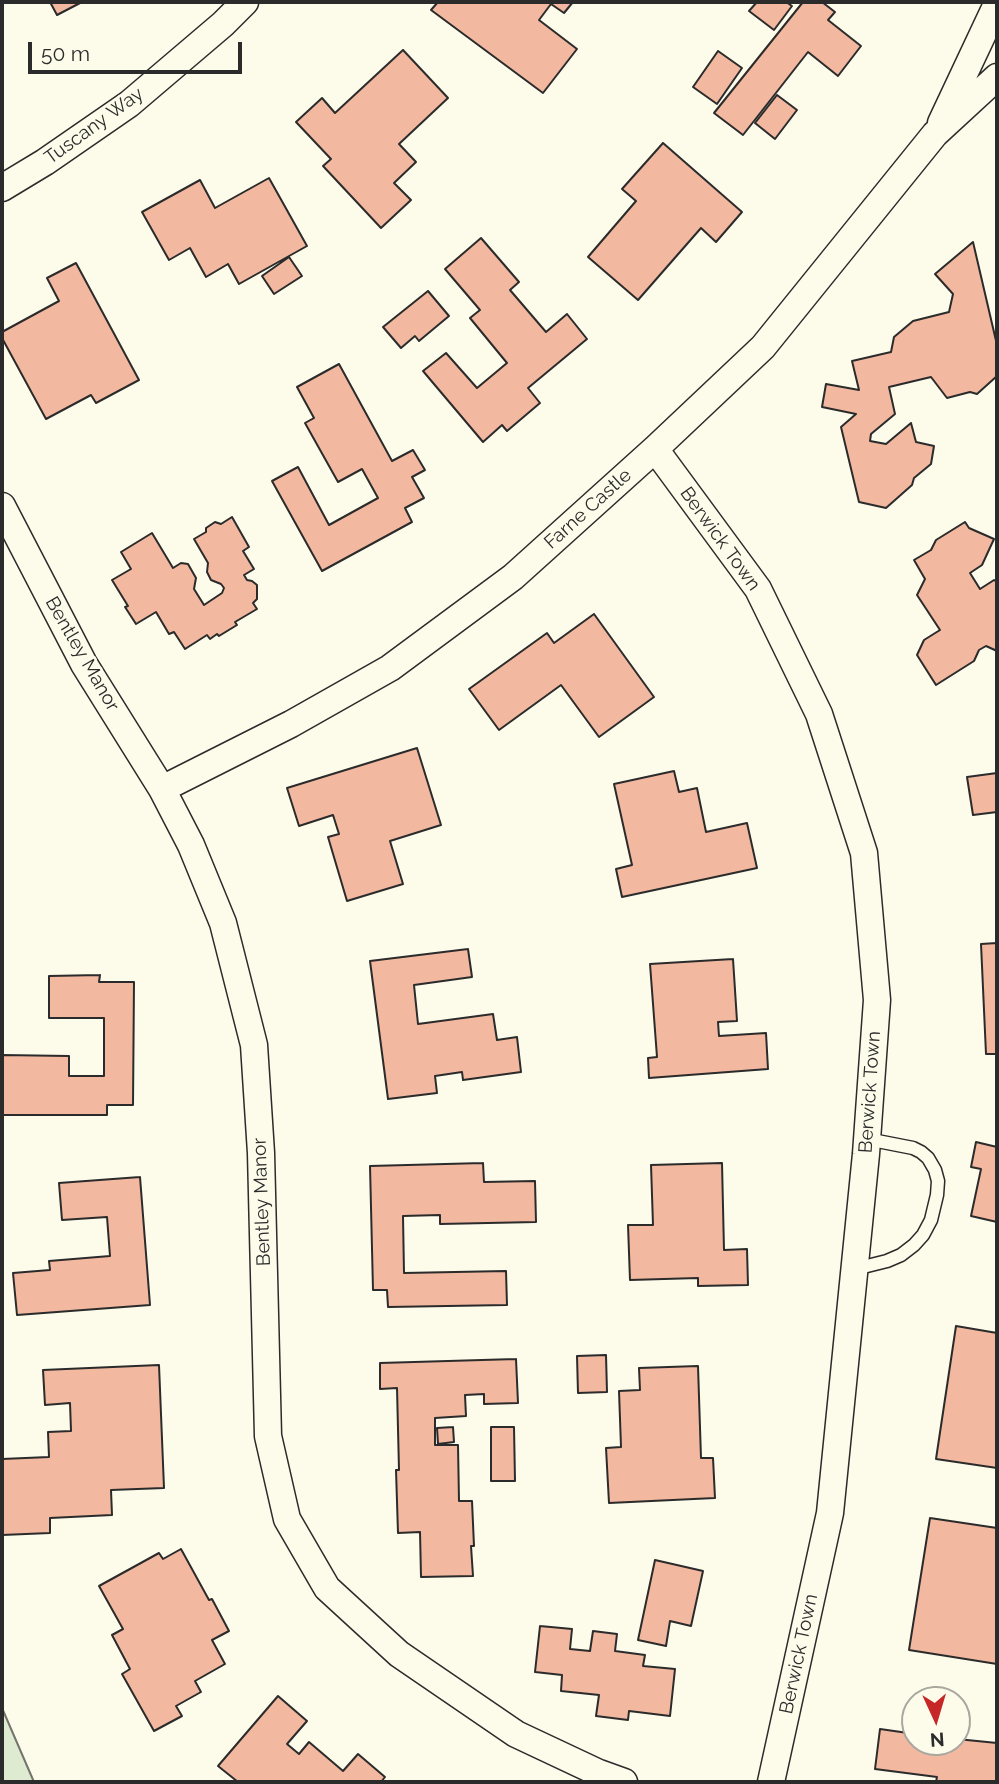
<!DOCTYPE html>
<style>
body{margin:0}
#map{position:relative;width:999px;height:1784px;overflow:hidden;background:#fdfbea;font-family:Raleway,sans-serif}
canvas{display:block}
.frame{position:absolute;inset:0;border:4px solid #2b2b2b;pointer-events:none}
.north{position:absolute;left:901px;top:1686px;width:70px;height:70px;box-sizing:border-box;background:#fdfbea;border:2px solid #a9a89e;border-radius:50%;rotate:176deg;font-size:19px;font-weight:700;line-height:28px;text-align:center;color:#2b2b2b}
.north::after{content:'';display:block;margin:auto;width:24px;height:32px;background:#c62828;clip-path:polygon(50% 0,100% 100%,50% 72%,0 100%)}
.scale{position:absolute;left:28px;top:42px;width:214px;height:32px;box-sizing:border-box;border:4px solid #2b2b2b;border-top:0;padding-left:9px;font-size:21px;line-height:24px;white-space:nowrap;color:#2b2b2b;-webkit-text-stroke:5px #fdfbea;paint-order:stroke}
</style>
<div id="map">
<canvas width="999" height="1784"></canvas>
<div class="frame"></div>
<div class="north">N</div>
<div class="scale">50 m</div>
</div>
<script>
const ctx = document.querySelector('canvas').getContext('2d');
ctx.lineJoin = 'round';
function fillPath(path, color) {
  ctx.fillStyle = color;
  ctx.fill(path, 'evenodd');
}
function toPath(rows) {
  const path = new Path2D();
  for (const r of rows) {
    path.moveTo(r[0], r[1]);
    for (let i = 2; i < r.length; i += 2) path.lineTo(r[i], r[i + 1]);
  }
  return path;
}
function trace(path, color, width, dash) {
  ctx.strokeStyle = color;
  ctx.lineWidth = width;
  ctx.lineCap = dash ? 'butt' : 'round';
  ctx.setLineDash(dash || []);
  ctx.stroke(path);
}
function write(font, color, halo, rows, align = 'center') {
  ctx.font = font + ' Raleway,sans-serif';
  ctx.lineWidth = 5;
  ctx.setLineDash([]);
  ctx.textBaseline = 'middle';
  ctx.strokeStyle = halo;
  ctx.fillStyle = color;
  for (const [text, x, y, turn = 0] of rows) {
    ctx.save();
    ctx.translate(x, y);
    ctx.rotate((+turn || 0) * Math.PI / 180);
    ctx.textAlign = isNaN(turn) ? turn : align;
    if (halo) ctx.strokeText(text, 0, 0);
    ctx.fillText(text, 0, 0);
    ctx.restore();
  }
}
const green = toPath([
 [2,1708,34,1782,2,1782,2,1708]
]);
fillPath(green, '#deebd1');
trace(green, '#74746e', 2);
const building = toPath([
 [50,2,82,2,57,15,50,2],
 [438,2,573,2,564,13,551,4,539,20,577,49,543,93,431,10,438,2],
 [757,2,786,2,792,6,774,30,749,11,757,2],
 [803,2,822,2,835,12,828,20,861,46,838,76,808,52,743,135,714,113,803,2],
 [403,50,448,98,399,144,416,162,394,183,411,200,381,228,323,166,331,159,296,122,322,98,335,113,403,50],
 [718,51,742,68,717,104,693,87,718,51],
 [777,95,797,110,775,139,755,123,777,95],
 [663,143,742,212,716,242,701,228,638,300,588,257,636,201,622,189,663,143],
 [269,178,307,246,239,284,228,264,206,277,190,248,169,260,142,212,200,180,215,208,269,178],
 [481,238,519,282,510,290,546,332,567,314,587,339,528,388,540,403,507,431,502,425,483,442,423,371,446,353,477,388,507,363,470,318,480,310,445,269,481,238],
 [973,242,997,345,997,376,977,394,970,392,947,398,931,377,889,387,895,414,871,434,870,441,886,444,911,423,916,442,934,446,931,464,914,478,912,485,886,508,859,502,841,427,856,414,822,407,826,384,859,390,852,361,891,352,894,337,913,321,949,312,953,294,935,274,973,242],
 [289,257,302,276,274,294,262,276,289,257],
 [76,263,139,380,96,403,91,395,46,419,2,338,2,332,59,301,47,278,76,263],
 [428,291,449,316,419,341,415,336,401,348,383,327,428,291],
 [339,364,392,461,413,450,425,470,412,477,424,498,405,508,412,522,322,571,272,481,298,467,329,525,378,498,362,469,338,482,305,423,314,418,297,387,339,364],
 [232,517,249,547,243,551,254,569,244,575,247,580,252,581,257,585,257,599,253,603,257,609,235,622,237,625,219,636,217,634,210,639,207,635,185,649,174,632,169,634,156,612,136,624,125,607,128,606,112,580,131,569,121,552,152,533,173,568,181,563,188,564,196,578,194,589,204,605,222,593,224,588,221,584,211,580,207,572,208,563,194,539,206,532,206,528,215,522,221,524,232,517],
 [965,522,969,528,994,539,982,565,970,573,980,589,994,580,997,582,997,651,986,646,979,650,974,661,936,685,917,655,924,640,940,630,917,595,925,579,914,560,931,550,936,540,965,522],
 [594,614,654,697,599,737,561,685,499,730,469,689,547,633,554,643,594,614],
 [417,748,441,825,390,841,403,884,347,901,328,837,339,834,333,815,299,826,287,788,417,748],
 [674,771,679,792,697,788,706,832,747,823,757,868,622,897,616,869,632,865,614,784,674,771],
 [997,773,997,812,973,815,967,777,997,773],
 [997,943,997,1054,986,1054,981,944,997,943],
 [468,949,472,977,414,985,418,1024,493,1014,497,1040,517,1037,521,1072,463,1080,462,1072,435,1076,437,1093,388,1099,370,961,468,949],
 [733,959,737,1021,718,1022,719,1036,766,1033,768,1069,649,1078,648,1058,657,1057,650,964,733,959],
 [100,975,99,982,134,982,133,1105,107,1105,107,1115,2,1115,2,1055,69,1056,69,1076,104,1076,104,1018,49,1018,49,976,100,975],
 [976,1142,997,1147,997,1222,971,1216,981,1169,971,1167,976,1142],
 [483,1163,484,1182,535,1181,536,1222,440,1224,440,1215,403,1216,404,1273,506,1271,507,1305,388,1307,387,1290,373,1290,370,1166,483,1163],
 [722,1163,724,1250,747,1249,748,1285,698,1286,698,1278,630,1280,628,1225,653,1225,651,1165,722,1163],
 [140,1177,150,1305,17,1315,13,1273,50,1270,49,1261,110,1256,107,1217,62,1220,59,1183,140,1177],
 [956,1326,997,1333,997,1468,936,1459,956,1326],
 [606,1355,607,1392,578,1393,577,1356,606,1355],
 [516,1359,518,1403,484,1404,484,1394,465,1395,466,1416,435,1418,435,1445,458,1445,459,1501,472,1501,474,1546,471,1546,473,1576,421,1577,420,1532,398,1533,396,1470,399,1470,397,1388,380,1389,380,1363,516,1359],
 [159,1365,164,1488,111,1490,112,1515,50,1518,50,1533,2,1535,2,1459,49,1457,48,1432,71,1431,70,1403,45,1405,43,1370,159,1365],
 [698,1366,701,1458,713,1458,715,1498,609,1503,606,1448,621,1447,619,1391,640,1390,639,1368,698,1366],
 [453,1427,454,1442,438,1444,437,1428,453,1427],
 [491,1427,514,1427,515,1481,491,1481,491,1427],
 [930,1518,997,1528,996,1603,997,1603,997,1664,909,1650,930,1518],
 [181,1549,209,1600,212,1599,229,1631,212,1640,225,1664,195,1681,201,1692,176,1706,182,1716,154,1731,122,1674,130,1669,112,1635,123,1629,99,1586,159,1553,163,1559,181,1549],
 [655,1560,703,1571,691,1626,670,1621,666,1646,638,1640,655,1560],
 [540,1626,572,1629,570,1649,590,1651,593,1631,617,1634,615,1651,645,1655,643,1666,675,1669,670,1716,629,1711,628,1720,596,1716,599,1695,561,1691,562,1675,535,1672,540,1626],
 [278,1696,307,1721,287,1744,299,1754,309,1742,343,1771,358,1754,385,1777,381,1782,238,1782,218,1766,278,1696],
 [880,1729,915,1734,915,1742,957,1742,957,1739,997,1743,997,1782,936,1782,937,1777,875,1769,880,1729]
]);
fillPath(building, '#f2b8a0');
trace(building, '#2b2b2b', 2);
const lane = toPath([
 [855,1269,887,1261,901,1255,914,1245,923,1235,931,1220,937,1195,938,1181,935,1170,928,1158,921,1152,913,1148,867,1139]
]);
const street = toPath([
 [941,123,997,4],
 [2,188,45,162,129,104,223,24,245,2],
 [655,449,758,589,819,714,864,853,877,1000,866,1154,830,1513,771,1782],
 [2,506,84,664,162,789,191,845,223,923,254,1045,261,1153,268,1436,287,1519,327,1588,399,1654,516,1734,599,1773,624,1782],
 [162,789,291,724,390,668,513,577,655,449,763,347,935,134,997,77]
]);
trace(lane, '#2b2b2b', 15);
trace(street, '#2b2b2b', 29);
trace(lane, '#fdfbea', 12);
trace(street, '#fdfbea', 26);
write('19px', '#2b2b2b', '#fdfbea', [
 ["Tuscany Way",94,126,-36],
 ["Farne Castle",588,509,-42],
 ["Berwick Town",720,539,54],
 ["Bentley Manor",82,654,60],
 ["Berwick Town",870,1092,-86],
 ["Bentley Manor",262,1202,-92],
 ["Berwick Town",799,1654,-78]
]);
</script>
